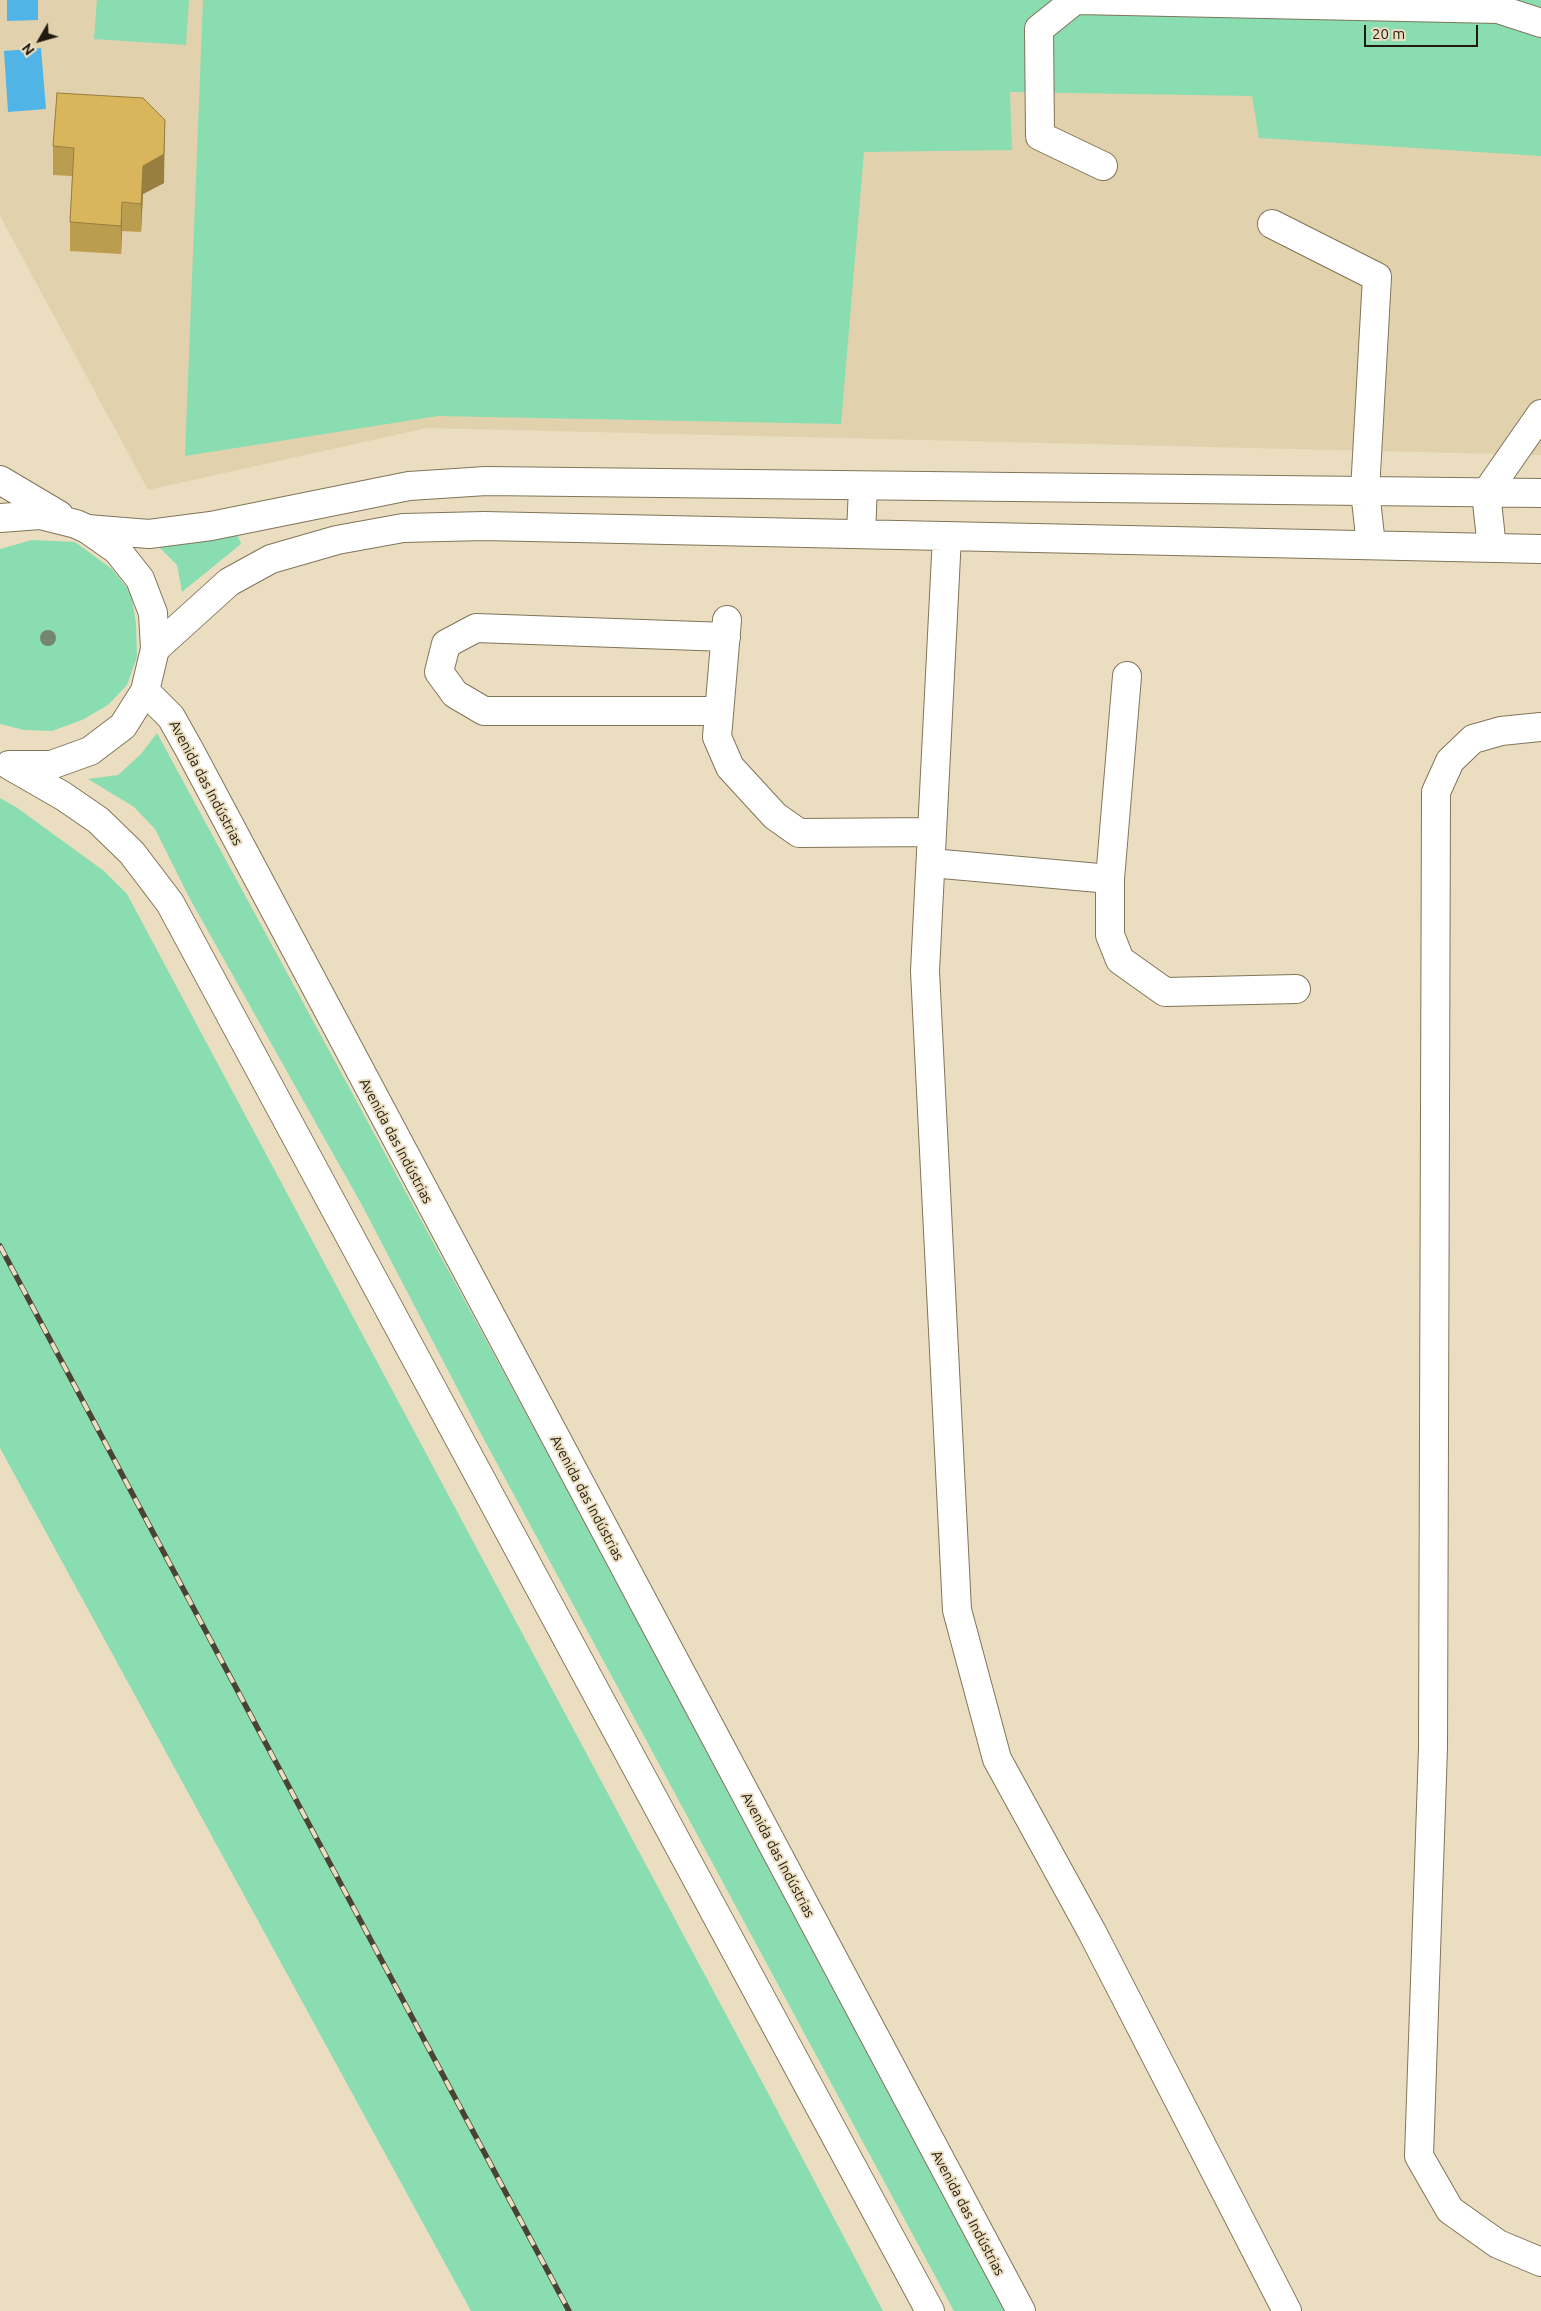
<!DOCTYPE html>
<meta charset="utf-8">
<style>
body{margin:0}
#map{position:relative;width:1541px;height:2311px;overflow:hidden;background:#ebdec0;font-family:Ubuntu,sans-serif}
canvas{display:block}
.north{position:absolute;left:15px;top:15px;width:50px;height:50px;-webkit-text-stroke:4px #ebdec0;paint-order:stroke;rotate:232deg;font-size:14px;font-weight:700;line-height:20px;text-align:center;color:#201b10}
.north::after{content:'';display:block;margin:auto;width:18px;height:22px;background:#201b10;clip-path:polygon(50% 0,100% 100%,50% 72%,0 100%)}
.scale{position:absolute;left:1364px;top:25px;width:114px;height:22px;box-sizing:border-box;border:2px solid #201b10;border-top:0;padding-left:6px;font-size:15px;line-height:18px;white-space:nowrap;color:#201b10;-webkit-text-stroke:4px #ebdec0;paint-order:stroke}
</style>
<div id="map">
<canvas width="1541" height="2311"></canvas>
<div class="north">N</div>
<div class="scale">20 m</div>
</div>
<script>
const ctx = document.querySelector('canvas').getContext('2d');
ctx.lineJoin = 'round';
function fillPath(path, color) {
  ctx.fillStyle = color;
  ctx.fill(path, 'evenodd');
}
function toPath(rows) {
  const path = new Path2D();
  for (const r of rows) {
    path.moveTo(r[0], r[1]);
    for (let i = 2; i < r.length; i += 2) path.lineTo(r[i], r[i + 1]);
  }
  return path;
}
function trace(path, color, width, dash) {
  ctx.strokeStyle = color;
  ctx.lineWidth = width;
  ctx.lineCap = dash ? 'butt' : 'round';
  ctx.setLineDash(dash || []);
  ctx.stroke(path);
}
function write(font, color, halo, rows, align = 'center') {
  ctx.font = font + ' Ubuntu,sans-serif';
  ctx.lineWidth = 4;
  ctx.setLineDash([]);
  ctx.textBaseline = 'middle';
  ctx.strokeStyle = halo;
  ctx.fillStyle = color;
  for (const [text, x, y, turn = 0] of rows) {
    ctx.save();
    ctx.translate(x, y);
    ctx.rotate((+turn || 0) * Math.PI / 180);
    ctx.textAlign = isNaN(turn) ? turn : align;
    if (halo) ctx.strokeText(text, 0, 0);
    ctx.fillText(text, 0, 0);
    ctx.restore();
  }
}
fillPath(toPath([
 [0,0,1541,0,1541,455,427,428,148,490,0,216]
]), '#e1d1ac');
fillPath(toPath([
 [97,0,189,0,186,45,94,39],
 [203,0,1541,0,1541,156,1259,138,1252,96,1010,92,1012,150,864,152,841,424,438,416,185,456],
 [238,536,241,544,182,592,177,565,158,546],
 [32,540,75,542,112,569,131,593,136,623,137,657,127,685,108,705,82,720,52,731,24,730,0,724,0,549],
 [157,733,891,2087,1009,2311,954,2311,479,1430,363,1207,190,899,155,829,134,807,88,779,118,775,141,754],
 [0,798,16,807,104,871,127,894,768,2093,883,2311,471,2311,0,1448]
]), '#89ddb1');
fillPath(toPath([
 [7,0,38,0,38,20,7,21],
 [41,48,46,109,8,112,4,51]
]), '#50b5e6');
const minor = toPath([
 [1075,0,1039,29,1040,136,1103,166],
 [1078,0,1498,9,1541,23],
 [1272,224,1377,277,1365,491,1371,545],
 [87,529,149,534,211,526,409,486,486,481,1541,493],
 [861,534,863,486],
 [947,536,925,971,957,1610,997,1759,1092,1932,1287,2311],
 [1492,548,1486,493,1541,414],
 [727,620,717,737,730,767,775,816,799,833,932,832],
 [155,649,229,582,271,559,337,540,403,528,484,526,1541,549],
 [719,711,484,711,455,694,439,672,446,644,476,628,726,637],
 [1541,727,1501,731,1473,739,1450,761,1436,792,1433,1748,1419,2156,1450,2210,1498,2244,1541,2262],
 [931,863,1110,879,1127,676],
 [1110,879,1110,935,1120,960,1165,992,1296,989]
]);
const major = toPath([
 [0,480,59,515],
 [0,518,40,515,76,524,87,529,117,550,140,579,153,613,155,649,145,691,123,726,90,751,51,765,11,765],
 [145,691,171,717,189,749,1021,2311],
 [9,765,63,796,98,820,132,853,170,903,930,2311]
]);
trace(minor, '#807559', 30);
trace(major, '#807559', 30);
trace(minor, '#fff', 28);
trace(major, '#fff', 28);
const rail = toPath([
 [0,1246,569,2311]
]);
trace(rail, '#4a4334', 5.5);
trace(rail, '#ebdec0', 4, [11]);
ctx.fillStyle = '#73856d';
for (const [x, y] of [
 [48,638]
]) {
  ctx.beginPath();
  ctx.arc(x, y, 8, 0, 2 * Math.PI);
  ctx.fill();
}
fillPath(toPath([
 [57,93,164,183,143,194,141,232,122,231,121,254,70,251,70,222,72,176,53,175,53,146]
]), '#bb9d4f');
fillPath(toPath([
 [165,120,164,183,143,194,141,232,141,204,143,166],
 [122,202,122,231,121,254,121,226]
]), '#987f40');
const building = toPath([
 [57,93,143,98,165,120,164,154,143,166,141,204,122,202,121,226,70,222,74,148,53,146,57,93]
]);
fillPath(building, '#d9b65c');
trace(building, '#987f40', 1);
write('14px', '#201b10', '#ebdec0', [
 ["Avenida das Indústrias",206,783,62],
 ["Avenida das Indústrias",396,1141,62],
 ["Avenida das Indústrias",587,1498,62],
 ["Avenida das Indústrias",778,1855,62],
 ["Avenida das Indústrias",968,2213,62]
]);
</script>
